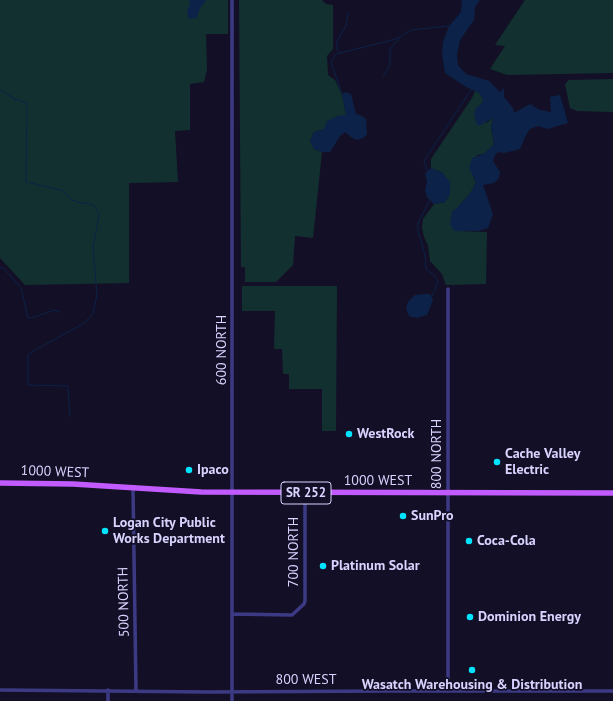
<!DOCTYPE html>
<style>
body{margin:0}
canvas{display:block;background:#130f26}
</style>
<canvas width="613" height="701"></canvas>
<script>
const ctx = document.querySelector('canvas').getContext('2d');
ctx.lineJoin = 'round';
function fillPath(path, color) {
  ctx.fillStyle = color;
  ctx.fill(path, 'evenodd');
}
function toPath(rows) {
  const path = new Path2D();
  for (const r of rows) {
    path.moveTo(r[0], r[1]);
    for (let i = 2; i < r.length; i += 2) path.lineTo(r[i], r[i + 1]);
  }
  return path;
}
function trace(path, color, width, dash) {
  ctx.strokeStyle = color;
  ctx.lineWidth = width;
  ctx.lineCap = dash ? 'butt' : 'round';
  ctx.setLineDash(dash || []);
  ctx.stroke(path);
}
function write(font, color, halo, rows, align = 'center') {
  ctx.font = font + ' "PT Sans",sans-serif';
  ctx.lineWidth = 3.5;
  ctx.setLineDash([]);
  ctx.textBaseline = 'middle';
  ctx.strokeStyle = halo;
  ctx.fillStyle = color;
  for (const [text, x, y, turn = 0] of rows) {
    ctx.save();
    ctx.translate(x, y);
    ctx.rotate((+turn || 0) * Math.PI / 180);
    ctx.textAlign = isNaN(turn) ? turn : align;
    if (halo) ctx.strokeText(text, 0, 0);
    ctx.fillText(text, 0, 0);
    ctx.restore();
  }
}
fillPath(toPath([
 [0,0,228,0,228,34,206,34,207,70,204,82,190,84,190,130,175,131,178,182,129,183,129,283,25,285,0,258],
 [239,0,322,0,326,4,333,5,333,49,327,56,328,75,335,80,342,95,346,115,324,129,314,132,310,141,314,149,322,152,313,238,295,236,293,265,276,282,245,282,245,267,241,267],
 [525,0,613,0,613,73,507,75,490,69,505,46,495,45],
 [613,79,613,112,577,111,570,108,565,84,569,80],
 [475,91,479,93,483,98,482,103,477,107,487,123,493,117,491,127,494,145,484,154,477,155,473,177,476,182,471,192,458,207,452,212,454,231,487,232,486,284,446,285,442,274,430,261,428,245,424,237,422,227,423,219,434,204,445,202,443,173,431,168,431,159,472,98],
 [242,286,337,286,336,431,322,431,322,389,289,389,289,374,283,374,282,349,274,349,275,311,242,311]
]), '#12302f');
fillPath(toPath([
 [189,0,206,0,199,10,197,18,189,19,187,12,190,3],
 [462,0,480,0,475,7,474,20,460,40,457,55,458,65,466,74,489,81,500,92,504,88,504,97,513,108,514,113,530,104,540,110,551,112,550,97,560,95,568,123,547,129,538,126,530,129,526,135,520,149,504,153,498,152,495,155,493,161,500,172,499,178,494,183,483,185,493,214,488,228,479,231,454,231,450,224,452,212,458,207,471,192,476,182,469,168,472,158,484,154,494,144,491,127,493,118,479,126,476,123,474,113,477,107,482,103,483,98,479,93,466,87,445,73,442,54,443,42,449,26,461,12],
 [345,92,351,94,356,114,362,116,366,119,367,134,363,138,357,140,351,137,345,132,340,136,330,152,322,152,314,149,310,141,314,132,324,129,327,121,337,116,346,115,342,95],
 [431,168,443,173,450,182,450,195,445,202,434,204,427,197,425,190,427,181,425,174],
 [424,294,430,294,433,300,427,315,417,318,409,316,406,309,408,302,415,295]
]), '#0c2248');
trace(toPath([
 [341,53,337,50,337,41,346,26,348,13],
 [383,76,390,66,390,49,400,38],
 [0,90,15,99,27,103,26,182,64,191,70,199,77,202,94,205,99,215,93,247,97,294,93,314,83,324,35,350,28,355,28,385,68,386,70,417],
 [343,94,341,91,331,62,336,54,396,39,411,30,449,26],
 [428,172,424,161,471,90],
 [430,200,418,223,418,231,425,255,426,269,435,276,438,282,432,296],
 [0,267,5,270,21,288,28,318,35,317,54,310,59,312]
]), '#0c2248', 1);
trace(toPath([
 [232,0,232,701],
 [133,488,136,691],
 [232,614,292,615,304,604,305,601,305,493],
 [0,690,208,692,387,691,613,691],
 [448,691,448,289],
 [108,701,108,690]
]), '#3d3a85', 3.5);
trace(toPath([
 [0,483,73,484,201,492,613,493]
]), '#c25bff', 5.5);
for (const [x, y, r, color] of [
 [349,434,4,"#00e5ff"],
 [497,462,4,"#00e5ff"],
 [189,470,4,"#00e5ff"],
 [403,516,4,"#00e5ff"],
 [105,531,4,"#00e5ff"],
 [469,541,4,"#00e5ff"],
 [323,566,4,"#00e5ff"],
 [470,617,4,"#00e5ff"],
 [472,670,4,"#00e5ff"]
]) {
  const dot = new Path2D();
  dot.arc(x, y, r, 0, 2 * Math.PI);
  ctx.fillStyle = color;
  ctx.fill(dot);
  trace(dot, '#130f26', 1.5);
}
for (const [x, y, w] of [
 [306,493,50]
]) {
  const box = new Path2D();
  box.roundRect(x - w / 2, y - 11, w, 22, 3);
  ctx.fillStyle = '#130f26';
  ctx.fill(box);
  trace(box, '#d9d4ff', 1);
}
write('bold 13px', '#d9d4ff', null, [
 ["SR 252",306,493]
]);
write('14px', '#d9d4ff', '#130f26', [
 ["600 NORTH",222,350,-90],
 ["800 NORTH",437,454,-90],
 ["1000 WEST",55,472,2],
 ["1000 WEST",378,481],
 ["700 NORTH",294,552,-90],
 ["500 NORTH",124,602,-91],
 ["800 WEST",306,680]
]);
write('bold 14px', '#d9d4ff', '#130f26', [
 ["WestRock",357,434],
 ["Cache Valley",505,454],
 ["Electric",505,470],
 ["Ipaco",197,470],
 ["SunPro",411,516],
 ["Logan City Public",113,523],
 ["Works Department",113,539],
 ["Coca-Cola",477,541],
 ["Platinum Solar",331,566],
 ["Dominion Energy",478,617],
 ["Wasatch Warehousing & Distribution",472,685,"center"]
], 'left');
</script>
